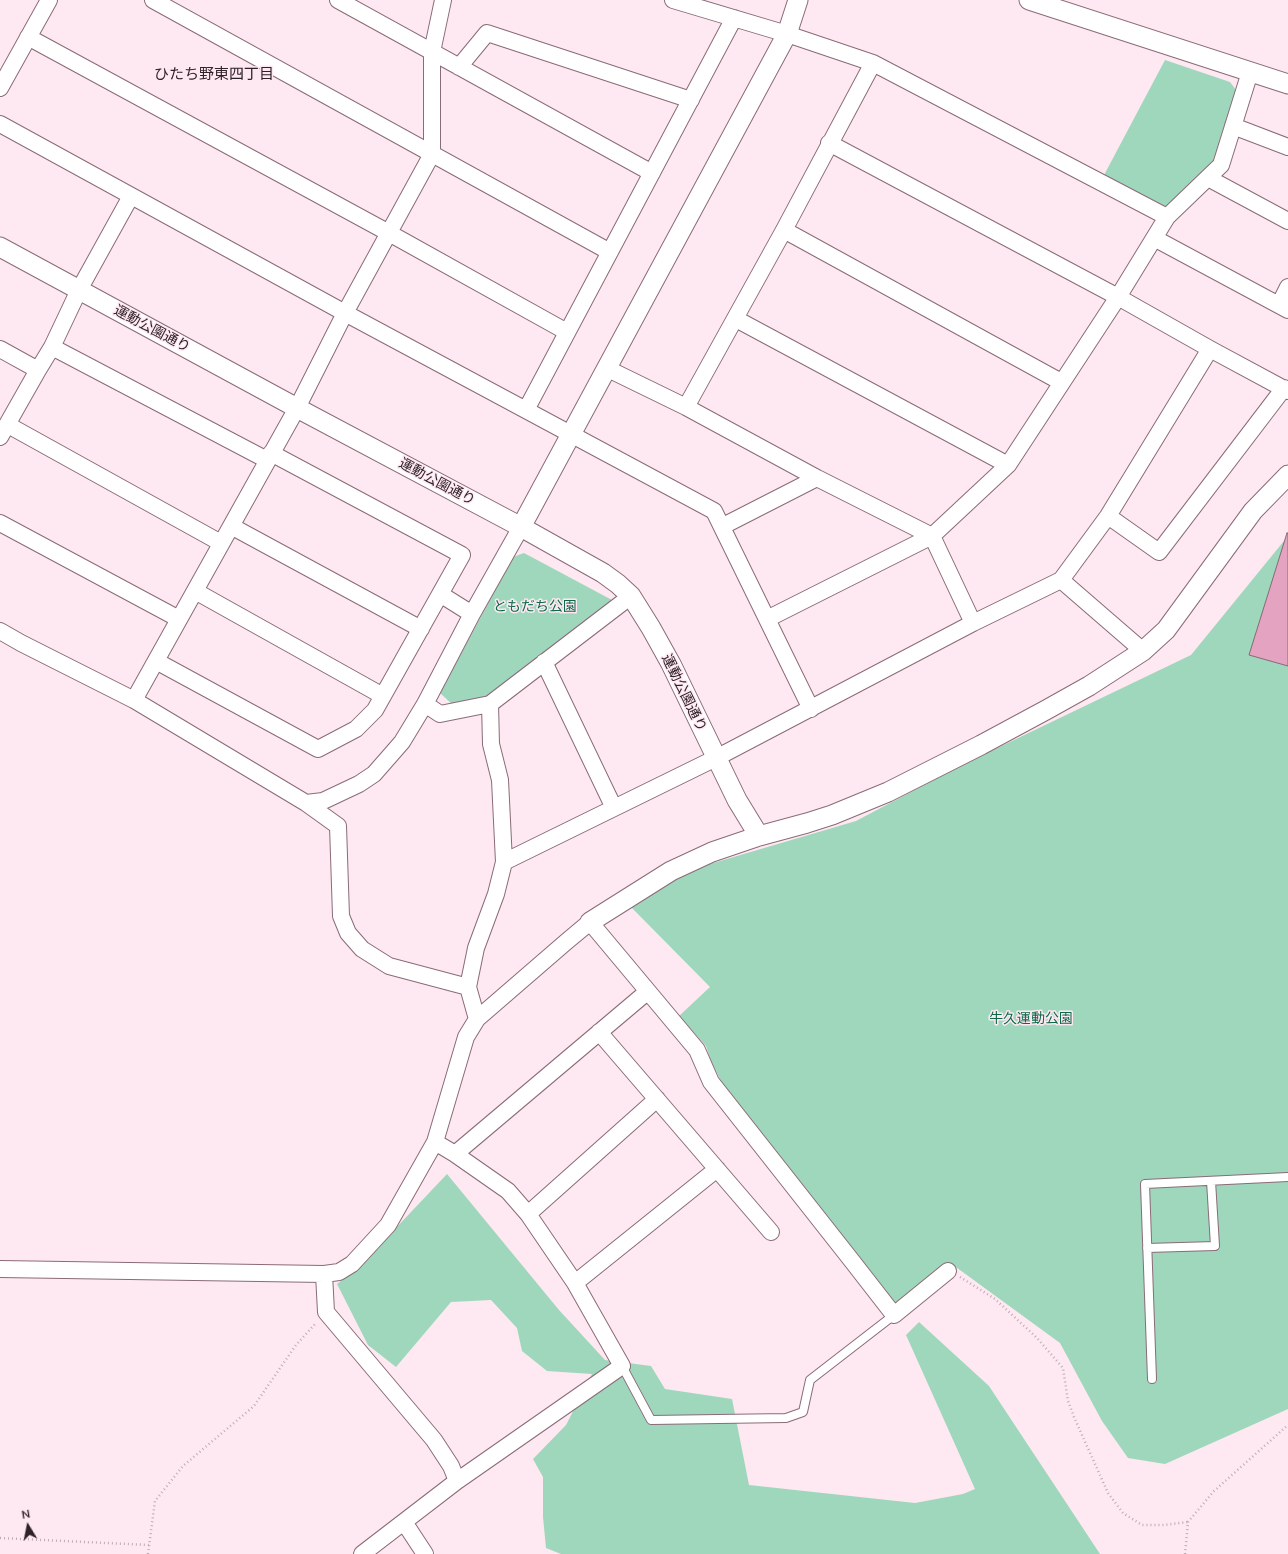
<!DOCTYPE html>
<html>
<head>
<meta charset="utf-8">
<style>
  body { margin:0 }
  #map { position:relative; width:1288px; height:1554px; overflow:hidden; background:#fee8f1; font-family:Mulish,sans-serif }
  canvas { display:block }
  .north { position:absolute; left:8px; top:1506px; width:40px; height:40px; -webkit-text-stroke:3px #fee8f1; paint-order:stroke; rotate:350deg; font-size:11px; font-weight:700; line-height:16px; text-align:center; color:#2e2127 }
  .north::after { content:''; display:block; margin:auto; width:14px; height:18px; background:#2e2127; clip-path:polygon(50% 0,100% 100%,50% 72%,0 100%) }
</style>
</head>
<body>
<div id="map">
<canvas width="1288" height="1554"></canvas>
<div class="north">N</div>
</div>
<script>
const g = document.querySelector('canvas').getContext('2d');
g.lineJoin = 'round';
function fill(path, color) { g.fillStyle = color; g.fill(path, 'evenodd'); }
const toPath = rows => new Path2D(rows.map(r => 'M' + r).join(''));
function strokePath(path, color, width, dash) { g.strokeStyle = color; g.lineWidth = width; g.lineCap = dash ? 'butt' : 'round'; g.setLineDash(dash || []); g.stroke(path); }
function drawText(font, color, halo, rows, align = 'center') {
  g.font = font + ' Mulish,"Noto Sans JP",sans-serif'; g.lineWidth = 3; g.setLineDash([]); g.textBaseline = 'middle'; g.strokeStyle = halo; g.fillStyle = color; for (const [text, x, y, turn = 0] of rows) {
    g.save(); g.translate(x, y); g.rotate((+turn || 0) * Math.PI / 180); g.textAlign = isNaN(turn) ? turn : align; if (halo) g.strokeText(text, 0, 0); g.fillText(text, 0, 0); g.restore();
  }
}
fill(toPath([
  [1165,60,1230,82,1236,90,1214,160,1164,211,1103,177],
  [1288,536,1288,1409,1165,1464,1128,1458,1102,1421,1060,1343,949,1262,896,1306,724,1087,711,1061,706,1046,679,1016,710,987,631,907,667,884,703,866,856,821,964,764,1191,655],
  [524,553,612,600,488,696,453,705,440,693,513,557],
  [447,1174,559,1310,605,1360,651,1366,665,1389,732,1399,749,1485,915,1503,963,1494,975,1489,906,1335,919,1322,989,1386,1100,1554,561,1554,546,1548,543,1517,543,1477,533,1459,566,1425,592,1374,547,1371,522,1351,517,1328,491,1300,451,1302,396,1367,368,1345,337,1284,358,1268]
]), '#9fd7bd');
const building = toPath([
  [1287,533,1288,533,1288,666,1249,655,1287,533]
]);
fill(building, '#e4a3c0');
strokePath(building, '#886976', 1);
const service = toPath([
  [1147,1248,1215,1246,1211,1181],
  [622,1366,651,1420,786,1418,803,1412,810,1380,894,1315],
  [1152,1379,1145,1184,1288,1177]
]);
const minor = toPath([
  [153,0,610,252],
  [338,0,652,173],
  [673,0,787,34,873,63,1167,217],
  [28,37,389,233,567,332],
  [459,67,487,33,691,100],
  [0,88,49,0],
  [0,124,345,313,714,511,811,709],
  [1233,126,1288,147],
  [829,143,1118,297,1210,349,1288,391],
  [1208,178,1288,221],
  [784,230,1061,382],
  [1154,238,1288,310],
  [1279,305,1288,287],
  [736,319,1008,465],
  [52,347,267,460],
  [0,349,38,370],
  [606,368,686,407,817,478,932,536,973,623],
  [686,407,784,230,873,63],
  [526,410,734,18],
  [8,425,221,543],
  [0,437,38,370,52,347,79,290,131,196],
  [1108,516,1159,552,1284,388],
  [0,523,179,619],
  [231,526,421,629],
  [723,526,817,478],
  [1061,580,1143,651],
  [195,591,383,696],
  [440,594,472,614],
  [767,619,932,536,1008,465,1118,297,1167,217,1221,165,1250,72],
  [0,631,21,643,134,700,306,803,338,826,341,916,348,933,362,949,389,966,468,987,477,1019],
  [156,661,318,749,356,729,375,710,462,555,271,453],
  [544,662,614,808],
  [134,700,297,408,345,313,432,154,432,52,443,0],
  [425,704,440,714,490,704,631,596],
  [306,803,323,801,359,784,374,774,402,742,425,704,472,614,521,527],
  [504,862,716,758,973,623,1061,580,1108,516,1210,349],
  [468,987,476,948,496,894,504,862,500,780,491,744,490,704],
  [599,1032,771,1232],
  [435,1142,455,1154,508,1191,528,1214,575,1283,622,1366,457,1481],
  [455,1154,647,992],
  [528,1214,657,1099],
  [0,1269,324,1274,339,1272,352,1264,388,1225,435,1142,466,1037,477,1019,566,942,590,922,697,1050,711,1082,852,1261,894,1315,948,1271],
  [324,1274,326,1312,434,1440,451,1466,457,1481,362,1554],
  [575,1283,717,1169],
  [404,1522,425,1554]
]);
const tertiary = toPath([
  [1029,0,1288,84],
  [0,247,297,408,521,527,603,573,618,584,631,596,651,628,671,664,737,800,759,836],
  [521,527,787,34,798,0],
  [590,922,671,871,712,852,759,836,807,823,832,815,888,792,981,745,1046,710,1089,686,1143,651,1166,630,1253,511,1288,475]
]);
strokePath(service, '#8a6b78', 10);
strokePath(minor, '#8a6b78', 18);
strokePath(tertiary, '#8a6b78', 21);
strokePath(toPath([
  [960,1277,995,1299,1037,1338,1063,1368,1068,1401,1074,1417,1108,1493,1123,1513,1142,1525,1164,1525,1188,1522],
  [0,1538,149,1545],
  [148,1554,155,1501,183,1466,254,1406,296,1345,316,1323],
  [1185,1554,1188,1522,1214,1491,1288,1425]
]), '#beabb3', 2.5, [1, 3]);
strokePath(service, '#fff', 8);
strokePath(minor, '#fff', 16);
strokePath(tertiary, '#fff', 19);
drawText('14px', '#2e2127', '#fee8f1', [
  ["運動公園通り",152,329,28],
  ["運動公園通り",437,482,28],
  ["運動公園通り",684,693,64]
]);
drawText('14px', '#0e6749', '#fee8f1', [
  ["ともだち公園",535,607],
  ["牛久運動公園",1031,1019]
]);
drawText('15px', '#2e2127', '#fee8f1', [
  ["ひたち野東四丁目",214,74]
]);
</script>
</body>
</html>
